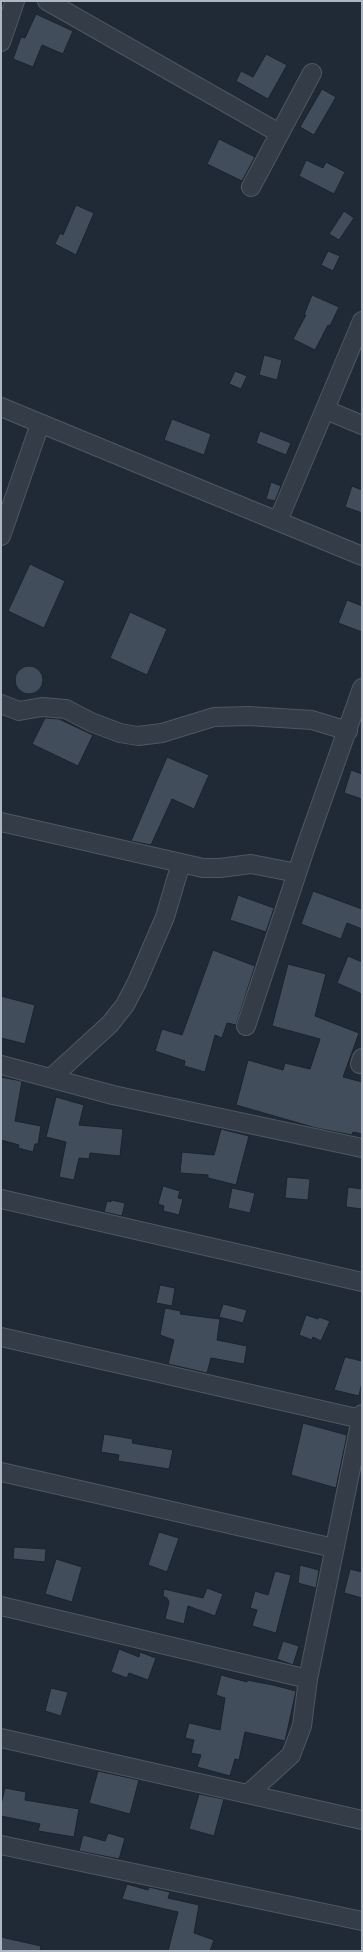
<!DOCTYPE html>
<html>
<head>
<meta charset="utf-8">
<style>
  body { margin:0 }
  #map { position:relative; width:363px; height:1952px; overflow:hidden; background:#202a36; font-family:Roboto,sans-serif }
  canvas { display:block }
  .frame { position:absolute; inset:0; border:2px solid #adb7c4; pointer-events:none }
</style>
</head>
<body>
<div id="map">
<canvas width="363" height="1952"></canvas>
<div class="frame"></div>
</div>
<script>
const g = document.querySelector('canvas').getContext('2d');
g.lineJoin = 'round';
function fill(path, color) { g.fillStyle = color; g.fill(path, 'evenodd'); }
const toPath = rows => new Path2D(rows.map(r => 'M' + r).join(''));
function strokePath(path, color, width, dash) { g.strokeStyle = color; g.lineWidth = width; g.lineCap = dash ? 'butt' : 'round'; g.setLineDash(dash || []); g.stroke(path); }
const building = toPath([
  [36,14,73,31,63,54,42,45,33,67,13,59,21,37,25,38,36,14],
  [266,54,287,65,268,99,236,81,241,71,253,77,266,54],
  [322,89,336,97,314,135,300,127,322,89],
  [219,139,255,157,242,181,207,164,219,139],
  [306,160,323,168,326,162,345,172,334,194,299,176,306,160],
  [76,205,94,213,76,255,55,244,60,233,63,235,76,205],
  [344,211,354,218,339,240,329,234,344,211],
  [328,251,340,256,333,271,321,265,328,251],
  [312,295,339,307,330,326,328,325,315,350,293,339,306,315,304,315,312,295],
  [264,355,282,360,277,380,259,375,264,355],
  [235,371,247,376,241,389,229,384,235,371],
  [172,419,211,434,204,455,164,440,172,419],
  [260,431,291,443,286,455,256,443,260,431],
  [271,482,281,486,275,501,266,499,271,482],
  [352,486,362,490,362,513,345,507,352,486],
  [30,564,65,581,44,628,8,611,30,564],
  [347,600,362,606,362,632,338,623,347,600],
  [130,612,167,629,147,675,110,658,130,612],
  '15 680a14 14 0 1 1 28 0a14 14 0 1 1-28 0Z',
  [45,718,59,719,93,735,78,766,32,744,45,718],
  [167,757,209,775,194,809,172,799,151,845,131,841,167,757],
  [351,770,362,774,362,799,344,793,351,770],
  [313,891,362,909,362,929,347,923,341,939,301,924,313,891],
  [238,895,274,908,266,932,230,920,238,895],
  [213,950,255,966,236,1025,227,1023,222,1038,215,1035,205,1072,184,1066,185,1061,155,1051,162,1029,182,1035,213,950],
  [348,956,362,962,362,994,337,983,348,956],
  [288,964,326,974,315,1016,359,1033,343,1077,362,1082,362,1134,353,1132,352,1135,316,1128,236,1105,248,1060,283,1070,285,1063,310,1069,320,1039,272,1026,288,964],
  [1,996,35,1005,25,1044,1,1038,1,996],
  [1,1077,22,1081,15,1121,41,1126,38,1144,35,1144,33,1152,18,1148,19,1145,1,1140,1,1077],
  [56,1097,84,1105,79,1125,123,1129,120,1156,90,1153,89,1159,79,1158,74,1180,59,1177,66,1142,46,1137,56,1097],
  [221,1129,249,1136,236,1185,208,1178,208,1175,180,1173,182,1152,214,1155,221,1129],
  [287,1177,310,1179,308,1200,285,1198,287,1177],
  [163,1186,180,1191,178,1198,183,1199,179,1215,163,1211,164,1206,158,1204,163,1186],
  [348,1187,362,1189,362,1209,346,1207,348,1187],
  [232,1188,255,1193,250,1213,228,1208,232,1188],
  [111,1200,125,1203,122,1216,104,1212,107,1201,111,1202,111,1200],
  [160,1285,175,1288,172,1306,156,1303,160,1285],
  [223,1304,247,1310,243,1323,219,1317,223,1304],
  [165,1308,181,1311,180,1314,220,1319,217,1340,247,1346,244,1364,211,1358,207,1373,168,1364,174,1340,160,1335,165,1308],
  [306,1315,318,1319,319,1317,330,1321,321,1341,313,1337,312,1340,299,1335,306,1315],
  [345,1357,362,1361,362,1382,359,1396,334,1390,345,1357],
  [303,1423,347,1435,336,1488,291,1475,303,1423],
  [104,1434,133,1439,132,1443,173,1450,169,1469,118,1461,119,1455,101,1452,104,1434],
  [159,1532,179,1538,167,1572,148,1565,159,1532],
  [14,1547,46,1549,45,1562,13,1559,14,1547],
  [56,1559,82,1567,72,1602,45,1594,56,1559],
  [300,1565,319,1570,316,1588,298,1583,300,1565],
  [350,1569,362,1572,362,1598,344,1593,350,1569],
  [275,1571,291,1575,276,1633,252,1626,257,1610,250,1608,255,1591,268,1595,275,1571],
  [207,1588,223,1594,215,1616,188,1606,184,1624,165,1619,169,1602,167,1598,163,1596,164,1589,203,1598,207,1588],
  [283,1641,299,1646,293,1665,277,1659,283,1641],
  [119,1649,139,1657,140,1652,156,1658,148,1680,129,1673,127,1678,111,1672,119,1649],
  [221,1675,247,1682,247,1680,273,1685,296,1691,285,1741,245,1732,239,1760,235,1759,230,1776,197,1767,201,1755,191,1753,194,1740,185,1738,189,1723,220,1730,225,1698,216,1695,221,1675],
  [51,1688,68,1692,61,1716,45,1711,51,1688],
  [98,1771,139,1780,130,1814,89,1803,98,1771],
  [5,1788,26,1792,25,1800,79,1809,74,1837,38,1831,40,1824,1,1816,1,1804,5,1788],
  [199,1794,224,1799,214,1836,189,1829,199,1794],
  [108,1833,125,1838,119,1859,79,1851,83,1835,105,1841,108,1833],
  [127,1884,148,1890,149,1887,170,1892,168,1898,199,1905,194,1933,214,1940,210,1951,168,1951,178,1912,122,1899,127,1884],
  [1,1937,41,1946,40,1951,1,1951,1,1937]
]);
fill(building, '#414d5b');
strokePath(building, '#1b232d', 1);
const minor = toPath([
  [47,1,279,133],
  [1,42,15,1],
  [251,187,312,73],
  [1,407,362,556],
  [326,410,362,425],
  [278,521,362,321],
  [1,536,40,424],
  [1,704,19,711,42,707,66,709,91,722,120,733,138,736,162,733,214,717,248,716,312,720,348,731],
  [1,822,203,868,220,868,251,864,297,873],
  [246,1026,306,846,362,688],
  [360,1064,362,1058],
  [1,1065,113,1095,362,1148],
  [51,1078,110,1024,125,1005,137,982,165,917,181,863],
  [1,1199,362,1282],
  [1,1337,361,1419],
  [1,1472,334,1548],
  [1,1606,308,1679],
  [1,1738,362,1820],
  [248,1794,291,1755,302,1726,308,1679,362,1414],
  [1,1845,362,1921]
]);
strokePath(minor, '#4e5762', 20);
strokePath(minor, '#333c47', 18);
</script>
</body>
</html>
